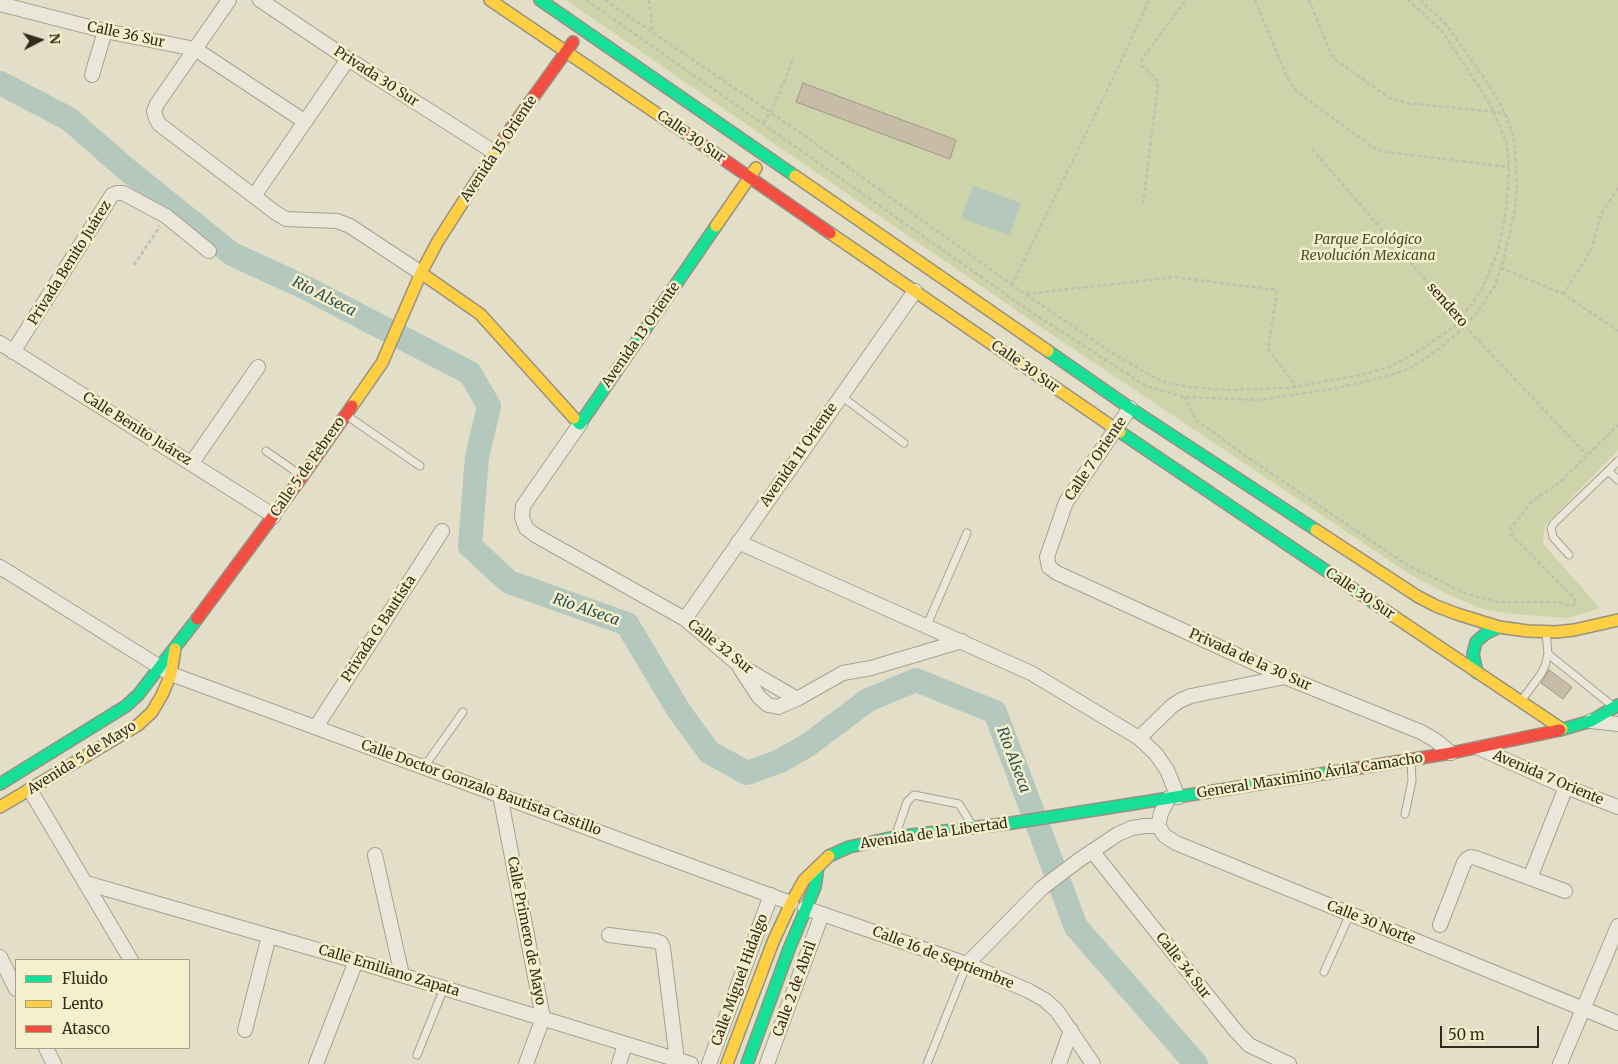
<!DOCTYPE html>
<html>
<head>
<meta charset="utf-8">
<style>
  body { margin:0 }
  #map { position:relative; width:1618px; height:1064px; overflow:hidden; background:#e3dec7; font-family:Merriweather,serif }
  canvas { display:block }
  .legend { position:absolute; left:15px; top:959px; width:175px; height:90px; box-sizing:border-box; background:#f6efcc; border:1px solid #a8a185; margin:0; padding:6px 9px; list-style:none; font-size:15px; color:#342b1b }
  .legend li { display:flex; align-items:center; gap:10px; height:25px }
  .legend b { width:25px; border:1px solid #a8a185 }
  .north { position:absolute; left:15px; top:15px; width:50px; height:50px; -webkit-text-stroke:4px #f6efcc; paint-order:stroke; rotate:85deg; font-size:14px; font-weight:700; line-height:20px; text-align:center; color:#342b1b }
  .north::after { content:''; display:block; margin:auto; width:18px; height:22px; background:#342b1b; clip-path:polygon(50% 0,100% 100%,50% 72%,0 100%) }
  .scale { position:absolute; left:1440px; top:1026px; width:99px; height:22px; box-sizing:border-box; border:2px solid #342b1b; border-top:0; padding-left:6px; font-size:15px; line-height:18px; white-space:nowrap; color:#342b1b; -webkit-text-stroke:4px #f6efcc; paint-order:stroke }
</style>
</head>
<body>
<div id="map">
<canvas width="1618" height="1064"></canvas>
<ul class="legend">
<li><b style="height:6px;background:#16e098"></b>Fluido</li>
<li><b style="height:6px;background:#ffcf43"></b>Lento</li>
<li><b style="height:6px;background:#f24e42"></b>Atasco</li>
</ul>
<div class="north">N</div>
<div class="scale">50 m</div>
</div>
<script>
const g = document.querySelector('canvas').getContext('2d');
g.lineJoin = 'round';
function fill(path, color) { g.fillStyle = color; g.fill(path, 'evenodd'); }
const toPath = rows => new Path2D(rows.map(r => 'M' + r).join(''));
function strokePath(path, color, width, dash) { g.strokeStyle = color; g.lineWidth = width; g.lineCap = dash ? 'butt' : 'round'; g.setLineDash(dash || []); g.stroke(path); }
function drawText(font, color, halo, rows, align = 'center') {
  g.font = font + ' Merriweather,serif'; g.lineWidth = 5; g.setLineDash([]); g.textBaseline = 'middle'; g.strokeStyle = halo; g.fillStyle = color; for (const [text, x, y, turn = 0] of rows) {
    g.save(); g.translate(x, y); g.rotate((+turn || 0) * Math.PI / 180); g.textAlign = isNaN(turn) ? turn : align; if (halo) g.strokeText(text, 0, 0); g.fillText(text, 0, 0); g.restore();
  }
}
fill(toPath([
  [566,0,1618,0,1618,450,1545,525,1543,544,1600,608,1567,618,1514,614,1483,609,1449,595,1408,573,1026,317]
]), '#ced4a9');
fill(toPath([
  [973,186,1021,203,1010,235,961,218]
]), '#b4c8be');
strokePath(toPath([
  [0,83,69,119,125,168,232,254,308,289,470,373,489,406,477,457,470,546,509,582,627,624,679,711,709,752,747,773,780,761,808,745,868,700,916,680,995,712,1076,927,1196,1064]
]), '#b4c8be', 24);
const building = toPath([
  [803,83,956,140,950,159,796,102,803,83],
  [1549,670,1572,687,1563,699,1541,683,1549,670]
]);
fill(building, '#c6bca8');
strokePath(building, '#a29987', 1);
const lane = toPath([
  [841,396,904,443],
  [346,415,420,466],
  [266,451,302,476],
  [1618,461,1608,471,1618,480],
  [1569,555,1553,537,1551,528,1554,523,1608,471],
  [927,625,967,533],
  [1548,654,1614,707],
  [1521,701,1541,674,1545,666,1548,654,1546,632],
  [424,767,463,712],
  [1405,814,1412,781,1411,760],
  [896,834,907,802,914,795,959,804,972,825],
  [1324,972,1350,914],
  [417,1055,444,988],
  [927,1064,967,964]
]);
const street = toPath([
  [229,0,157,104,154,111,156,118,159,124,276,213,286,219,337,221,350,226,421,273],
  [260,0,348,59,494,152],
  [0,4,105,31,195,49,304,121],
  [92,75,105,31],
  [254,196,348,59],
  [0,343,274,516],
  [13,352,112,195,117,193,123,193,166,216,209,251],
  [1130,408,1066,502,1047,557,1049,567,1057,573,1285,677,1421,732,1435,740,1451,753],
  [580,424,523,506,522,517,526,528,535,535,685,619,739,665,797,699,843,673,871,668,962,641],
  [191,464,258,367],
  [738,542,1031,673,1139,738,1156,754,1167,770,1178,797],
  [0,567,171,674,791,903],
  [685,619,915,291],
  [740,668,759,697,768,705,778,707,797,699],
  [1591,721,1618,724],
  [316,727,442,531],
  [1139,738,1172,706,1181,700,1191,696,1285,677],
  [1479,748,1566,787,1618,807],
  [30,790,131,960],
  [500,795,543,1018,526,1064],
  [1169,798,1161,813,1158,826,1165,836,1176,843,1618,1023],
  [1092,851,1235,1030,1249,1045,1289,1064],
  [375,855,402,975],
  [1530,878,1566,787],
  [86,883,356,961,691,1064],
  [805,908,967,964,1029,991,1045,1000,1057,1011,1093,1064],
  [1440,925,1464,863,1467,859,1471,857,1476,858,1565,891],
  [609,935,656,941,661,943,663,948,677,1060],
  [0,957,16,989],
  [967,964,1042,888,1079,860,1118,834,1132,828,1144,826,1158,826],
  [245,1030,269,936],
  [46,1048,54,1064],
  [316,1064,356,961],
  [619,1064,625,1044],
  [709,1064,771,895],
  [767,1064,822,914],
  [1059,1064,1071,1030],
  [1560,1064,1618,926]
]);
const fast = toPath([
  [540,0,795,176],
  [1048,351,1130,408,1316,530],
  [574,418,580,424,716,226],
  [1120,432,1377,605],
  [1477,673,1473,654,1476,642,1485,634,1499,627],
  [1560,730,1591,721,1618,705],
  [0,784,126,706,138,695,197,619],
  [829,856,849,847,895,837,1012,823,1334,772],
  [747,1064,789,949,815,887,818,867]
]);
const slow = toPath([
  [490,0,684,132],
  [795,176,1048,351],
  [716,226,756,168],
  [830,233,1120,432],
  [421,273,480,314,574,418],
  [352,406,382,363,421,273,438,241,504,138],
  [1316,530,1417,596,1436,606,1457,614,1499,627,1527,631,1556,632,1574,630,1618,620],
  [1377,605,1562,729],
  [0,807,138,725,152,712,162,695,171,674,175,649],
  [727,1064,773,942,791,903,804,880,829,856]
]);
const jam = toPath([
  [684,132,830,233],
  [504,138,573,42],
  [197,619,302,477,352,406],
  [1334,772,1451,753,1560,730]
]);
strokePath(lane, '#a7a291', 9);
strokePath(street, '#a7a291', 16);
strokePath(fast, '#979181', 14);
strokePath(slow, '#979181', 14);
strokePath(jam, '#979181', 14);
strokePath(toPath([
  [586,0,1034,314,1146,386,1184,397,1258,400,1338,388,1387,376,1409,369,1432,354,1456,335,1477,313,1494,287,1503,262,1515,210,1517,185,1515,148,1512,131,1505,113,1487,82,1445,23,1420,0],
  [605,0,795,129,1025,294,1111,352,1153,377,1168,383,1191,387,1226,390,1288,388,1361,375,1389,367,1414,354,1454,327,1481,291,1489,273,1498,251,1506,211,1509,167,1507,144,1494,112,1483,93,1442,31,1408,0],
  [649,0,653,33],
  [1255,0,1288,79,1295,89,1304,97,1374,148,1385,152,1509,167],
  [1309,0,1331,54,1337,61,1391,99,1406,103,1505,113],
  [763,123,771,112,794,58],
  [1312,149,1475,337,1587,455],
  [1618,188,1601,214,1592,248,1564,294,1618,331],
  [1143,204,1158,83,1155,77,1144,68,1141,65,1142,59,1186,0],
  [134,265,160,226],
  [1501,268,1564,294],
  [1012,285,1113,78,1149,0],
  [1026,294,1175,277,1277,290,1268,349,1296,386],
  [1184,397,1196,420,1247,457,1407,565,1467,594,1498,602,1559,602,1571,606,1576,604,1574,598,1512,535,1511,528,1533,500,1558,484,1618,425]
]), '#c2bfb1', 2.5, [4, 2.5]);
strokePath(lane, '#eae7da', 7);
strokePath(street, '#eae7da', 14);
strokePath(fast, '#16e098', 11);
strokePath(slow, '#ffcf43', 11);
strokePath(jam, '#f24e42', 11);
drawText('14px', '#342b1b', '#f6efcc', [
  ["Calle 36 Sur",126,35,12],
  ["Privada 30 Sur",376,77,33],
  ["Calle 30 Sur",691,137,35],
  ["Avenida 15 Oriente",499,149,-56],
  ["Privada Benito Juárez",70,263,-58],
  ["sendero",1447,305,49],
  ["Avenida 13 Oriente",641,335,-55],
  ["Calle 30 Sur",1025,367,35],
  ["Calle Benito Juárez",137,429,32],
  ["Avenida 11 Oriente",799,455,-55],
  ["Calle 7 Oriente",1096,459,-56],
  ["Calle 5 de Febrero",308,467,-55],
  ["Calle 30 Sur",1360,594,34],
  ["Privada G Bautista",379,629,-57],
  ["Calle 32 Sur",720,647,38],
  ["Privada de la 30 Sur",1250,660,24],
  ["Avenida 5 de Mayo",82,758,-32],
  ["General Maximino Ávila Camacho",1310,776,-9],
  ["Avenida 7 Oriente",1548,778,23],
  ["Calle Doctor Gonzalo Bautista Castillo",481,788,20],
  ["Avenida de la Libertad",934,834,-8],
  ["Calle 30 Norte",1371,923,22],
  ["Calle Primero de Mayo",526,931,79],
  ["Calle 16 de Septiembre",943,958,21],
  ["Calle 34 Sur",1183,966,52],
  ["Calle Emiliano Zapata",389,971,17],
  ["Calle Miguel Hidalgo",740,980,-70],
  ["Calle 2 de Abril",795,989,-70]
]);
drawText('italic 14px', '#3e5121', '#f6efcc', [
  ["Parque Ecológico",1368,240],
  ["Revolución Mexicana",1368,256]
]);
drawText('italic 15px', '#295155', '#f6efcc', [
  ["Rio Alseca",324,297,27],
  ["Rio Alseca",586,610,19],
  ["Rio Alseca",1013,760,69]
]);
</script>
</body>
</html>
